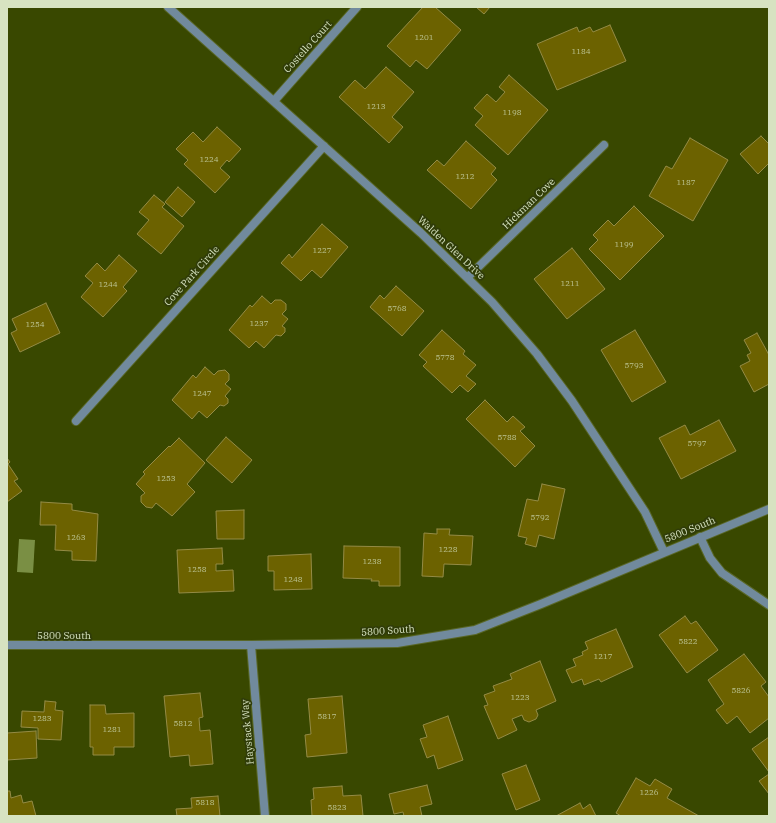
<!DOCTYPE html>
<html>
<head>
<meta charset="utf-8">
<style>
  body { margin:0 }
  #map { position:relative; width:776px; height:823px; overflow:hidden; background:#394800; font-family:"IBM Plex Serif",serif }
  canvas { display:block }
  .frame { position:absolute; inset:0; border:8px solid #d7e3c1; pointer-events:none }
</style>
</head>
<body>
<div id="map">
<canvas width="776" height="823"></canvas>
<div class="frame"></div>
</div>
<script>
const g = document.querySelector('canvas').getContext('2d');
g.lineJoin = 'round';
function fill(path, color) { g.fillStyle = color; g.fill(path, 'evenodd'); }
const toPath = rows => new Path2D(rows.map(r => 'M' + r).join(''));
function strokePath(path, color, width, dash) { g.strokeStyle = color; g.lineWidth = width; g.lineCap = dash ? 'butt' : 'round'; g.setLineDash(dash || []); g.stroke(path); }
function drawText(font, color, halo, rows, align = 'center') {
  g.font = font + ' "IBM Plex Serif",serif'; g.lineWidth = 3.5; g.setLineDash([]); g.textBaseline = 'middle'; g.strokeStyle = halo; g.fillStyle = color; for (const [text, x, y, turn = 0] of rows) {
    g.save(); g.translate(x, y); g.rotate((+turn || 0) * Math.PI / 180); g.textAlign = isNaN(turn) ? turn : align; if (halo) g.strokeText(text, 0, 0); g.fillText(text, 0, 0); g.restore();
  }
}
fill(toPath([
  [19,539,35,540,33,573,17,572]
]), '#7a8f44');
const building = toPath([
  [423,7,435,7,461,30,427,69,416,60,410,67,387,46,423,7],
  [476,7,490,7,484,14,476,7],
  [610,25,626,61,557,90,537,44,577,27,579,32,590,27,593,32,610,25],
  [386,67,414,92,392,117,403,127,389,143,339,97,355,80,365,89,386,67],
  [509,75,548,110,508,155,475,125,483,116,474,108,487,94,496,102,505,92,499,87,509,75],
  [217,127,241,149,229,162,227,160,220,168,230,177,215,193,184,164,188,160,176,149,193,132,203,142,217,127],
  [761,136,769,144,769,163,758,174,740,154,761,136],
  [690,138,728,160,693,221,649,196,666,166,672,169,690,138],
  [466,141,496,168,491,174,497,180,471,209,427,170,437,160,444,166,466,141],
  [178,187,195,202,182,217,165,202,178,187],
  [154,195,165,204,162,207,184,226,161,254,137,234,149,220,139,212,154,195],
  [634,206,664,236,620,280,589,249,598,240,593,235,608,220,614,226,634,206],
  [322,224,348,247,321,278,312,270,301,281,281,263,289,254,292,258,322,224],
  [572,248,605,289,567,319,534,279,572,248],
  [119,255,137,271,123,287,127,291,103,317,81,297,93,283,85,276,97,263,105,271,119,255],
  [396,286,424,311,402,336,370,307,380,295,384,299,396,286],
  [262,296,271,304,275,300,281,300,286,304,286,310,282,314,288,319,282,326,285,328,285,332,281,336,276,335,264,348,256,341,249,348,229,330,250,305,252,307,262,296],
  [46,303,60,333,20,352,11,333,17,330,12,319,46,303],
  [442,330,465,351,463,354,476,365,466,376,476,384,468,392,460,385,452,393,423,366,427,362,419,355,442,330],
  [635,330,666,382,632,402,601,350,635,330],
  [757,333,769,355,769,384,754,392,740,366,750,361,747,355,751,353,744,340,757,333],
  [205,367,214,375,218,371,225,370,229,374,229,380,225,384,231,389,225,396,228,399,228,403,224,406,220,405,207,418,199,411,192,419,172,400,193,375,196,378,205,367],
  [485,400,507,422,513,416,525,427,520,431,535,446,515,467,466,419,485,400],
  [719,420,736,451,681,479,659,438,685,425,690,435,719,420],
  [226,437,252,460,232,483,206,460,226,437],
  [179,438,205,463,187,484,195,492,172,516,156,503,152,508,146,507,141,502,141,496,145,493,136,484,145,474,143,472,169,446,170,447,179,438],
  [7,458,10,462,8,464,18,479,14,481,22,491,7,502,7,458],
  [542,484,565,489,554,539,539,535,536,547,525,544,527,538,518,536,527,499,538,501,542,484],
  [41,502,72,504,72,510,98,514,96,561,72,560,72,551,55,550,56,525,40,525,41,502],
  [244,510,244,539,217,539,216,511,244,510],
  [437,529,450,529,449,535,473,536,471,565,444,564,443,577,422,576,424,533,437,534,437,529],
  [344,546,400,547,400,586,379,586,379,581,371,581,372,579,343,578,344,546],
  [222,548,223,564,216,564,216,571,233,570,234,591,179,593,177,550,222,548],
  [311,554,312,589,274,590,274,571,268,571,268,556,311,554],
  [685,616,691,624,696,621,718,650,687,673,659,635,685,616],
  [616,629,633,667,601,682,599,679,584,685,582,679,572,683,566,670,576,666,573,659,583,655,582,652,588,649,585,642,616,629],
  [744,654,766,682,761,686,769,697,769,718,750,733,737,716,727,724,716,710,724,704,708,680,744,654],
  [540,661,556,701,536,710,538,715,536,719,529,722,524,720,522,715,512,719,517,730,498,739,484,706,488,705,484,695,495,691,493,686,512,679,510,674,540,661],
  [200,693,203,717,199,718,200,731,210,730,213,764,190,766,189,755,170,757,164,696,200,693],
  [342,696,347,753,307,757,305,735,311,734,308,699,342,696],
  [45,701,56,702,55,710,63,711,61,740,38,739,38,728,21,727,22,711,44,712,45,701],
  [90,705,105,705,106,714,134,713,134,747,114,747,114,755,93,755,93,747,90,747,90,705],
  [448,716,463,760,438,769,434,755,427,758,420,739,427,737,423,725,448,716],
  [36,731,37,758,7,760,7,733,36,731],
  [769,737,769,772,752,749,769,737],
  [526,765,540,800,516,810,502,774,526,765],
  [769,774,769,794,759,781,769,774],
  [636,778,650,786,655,779,672,789,667,798,699,816,621,816,616,813,636,778],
  [427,785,432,804,420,807,422,816,404,816,403,812,394,814,389,794,427,785],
  [342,786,343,796,361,795,363,816,312,816,311,800,314,799,313,788,342,786],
  [7,791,10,791,11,798,21,795,23,803,32,801,36,816,7,816,7,791],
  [218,796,220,816,177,816,176,809,192,808,191,798,218,796],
  [580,803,583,809,590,804,596,816,556,816,580,803]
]);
fill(building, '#6c6200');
strokePath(building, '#948b45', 1);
const minor = toPath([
  [168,7,421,233,492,302,537,354,572,401,645,512,664,552],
  [274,101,357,7],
  [468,277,604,145],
  [76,421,324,146],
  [700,537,710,558,722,573,769,605],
  [251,645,265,816]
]);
const tertiary = toPath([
  [7,645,251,645,397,643,475,630,541,604,769,509]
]);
strokePath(minor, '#596727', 10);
strokePath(tertiary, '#596727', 10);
strokePath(minor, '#718a9d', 8);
strokePath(tertiary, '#718a9d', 8);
drawText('8px', '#bcc391', null, [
  ["1201",424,38],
  ["1184",581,52],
  ["1213",376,107],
  ["1198",512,113],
  ["1224",209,160],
  ["1212",465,177],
  ["1187",686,183],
  ["1199",624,245],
  ["1227",322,251],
  ["1211",570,284],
  ["1244",108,285],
  ["5768",397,309],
  ["1237",259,324],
  ["1254",35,325],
  ["5778",445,358],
  ["5793",634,366],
  ["1247",202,394],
  ["5788",507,438],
  ["5797",697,444],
  ["1253",166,479],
  ["5792",540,518],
  ["1263",76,538],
  ["1228",448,550],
  ["1238",372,562],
  ["1258",197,570],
  ["1248",293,580],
  ["5822",688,642],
  ["1217",603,657],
  ["5826",741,691],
  ["1223",520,698],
  ["5817",327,717],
  ["1283",42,719],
  ["5812",183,724],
  ["1281",112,730],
  ["1226",649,793],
  ["5818",205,803],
  ["5823",337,808]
]);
drawText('10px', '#d7e3c1', '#303c09', [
  ["Costello Court",308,47,-48],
  ["Hickman Cove",529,204,-44],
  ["Walden Glen Drive",451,248,43],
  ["Cove Park Circle",192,276,-48],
  ["5800 South",690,530,-22],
  ["5800 South",388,631,-4],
  ["5800 South",64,636],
  ["Haystack Way",248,732,-95]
]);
</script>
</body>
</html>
